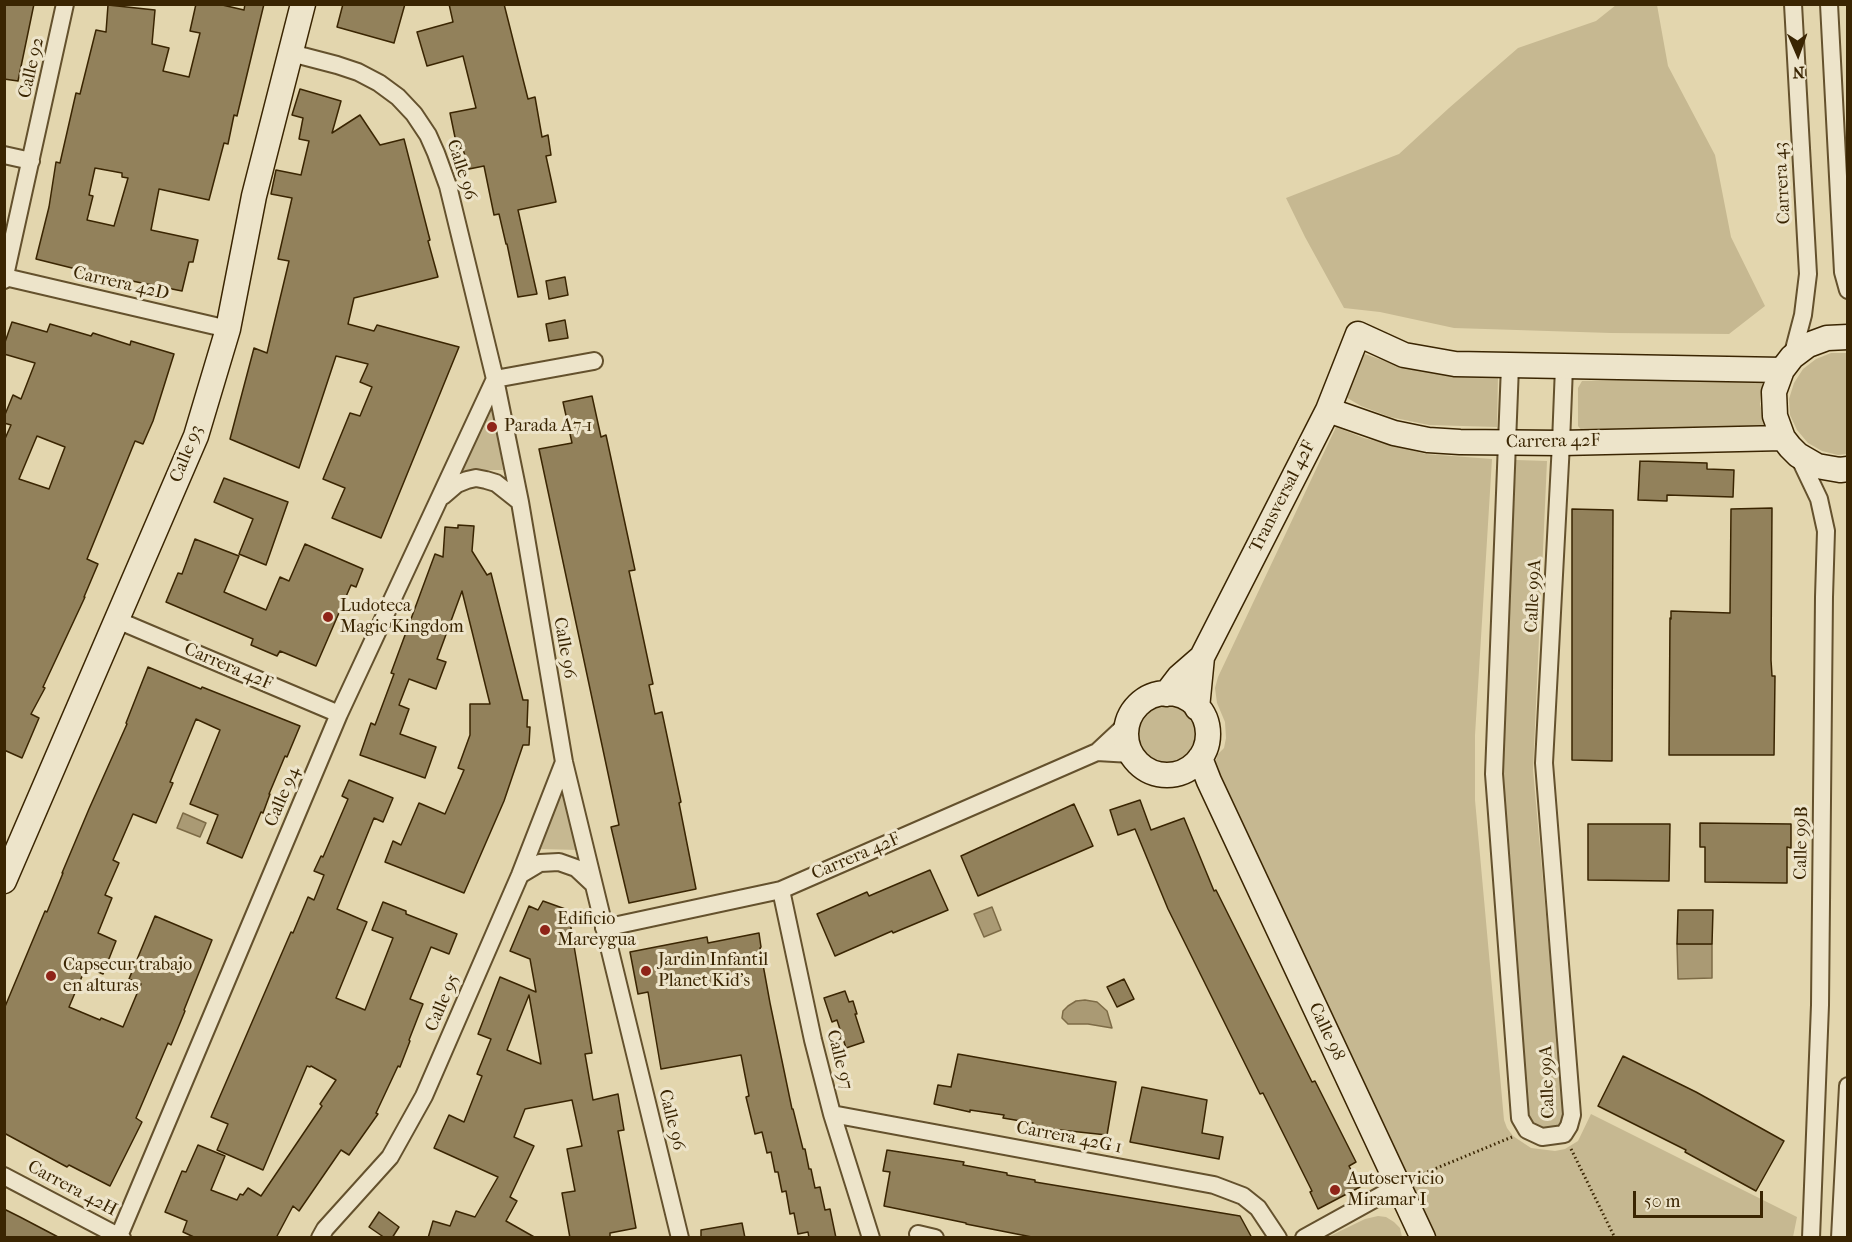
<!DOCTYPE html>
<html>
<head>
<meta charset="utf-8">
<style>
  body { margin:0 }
  #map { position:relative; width:1852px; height:1242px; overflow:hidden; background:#e3d6ae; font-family:"IM FELL French Canon",serif }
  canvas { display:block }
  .frame { position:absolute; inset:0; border:6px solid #3a2502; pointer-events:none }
  .north { position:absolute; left:1768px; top:24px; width:60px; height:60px; -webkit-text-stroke:4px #ede4ca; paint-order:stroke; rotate:178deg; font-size:16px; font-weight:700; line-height:24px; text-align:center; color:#3a2502 }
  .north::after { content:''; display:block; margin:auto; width:21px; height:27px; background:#3a2502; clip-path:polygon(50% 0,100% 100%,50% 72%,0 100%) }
  .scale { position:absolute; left:1633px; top:1191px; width:130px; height:27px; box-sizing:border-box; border:3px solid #3a2502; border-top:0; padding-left:8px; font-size:18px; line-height:21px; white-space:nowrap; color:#3a2502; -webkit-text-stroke:4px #ede4ca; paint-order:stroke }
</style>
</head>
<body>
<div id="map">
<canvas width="1852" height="1242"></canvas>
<div class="frame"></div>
<div class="north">N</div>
<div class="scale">50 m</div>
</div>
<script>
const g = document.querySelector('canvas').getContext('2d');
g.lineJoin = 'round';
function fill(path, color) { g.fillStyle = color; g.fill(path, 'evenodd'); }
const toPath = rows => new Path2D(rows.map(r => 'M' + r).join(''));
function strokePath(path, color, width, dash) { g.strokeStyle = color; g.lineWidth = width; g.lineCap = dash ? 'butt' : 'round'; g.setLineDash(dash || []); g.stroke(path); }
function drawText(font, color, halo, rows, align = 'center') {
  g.font = font + ' "IM FELL French Canon",serif'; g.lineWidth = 6; g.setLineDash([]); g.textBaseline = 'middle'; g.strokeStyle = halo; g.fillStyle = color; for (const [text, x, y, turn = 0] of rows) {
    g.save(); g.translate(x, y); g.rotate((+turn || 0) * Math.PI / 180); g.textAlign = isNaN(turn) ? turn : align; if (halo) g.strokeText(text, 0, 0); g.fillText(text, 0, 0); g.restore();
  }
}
fill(toPath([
  [1616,5,1657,5,1668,66,1715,155,1731,237,1765,306,1729,334,1611,333,1454,328,1380,312,1344,308,1305,237,1286,198,1399,154,1449,108,1518,48,1596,21],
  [1831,353,1847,353,1847,454,1838,455,1822,451,1808,443,1797,430,1790,415,1789,399,1794,383,1803,369,1816,359],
  [1365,354,1396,365,1444,375,1498,377,1497,427,1429,425,1390,417,1361,406,1344,396,1359,361],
  [1763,378,1760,404,1765,426,1589,432,1582,431,1578,426,1578,388,1582,381],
  [492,404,503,470,463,470],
  [1336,427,1364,438,1426,454,1492,459,1475,735,1475,800,1504,1120,1507,1128,1513,1136,1531,1148,1555,1151,1565,1149,1578,1141,1591,1114,1797,1217,1793,1237,1435,1237,1410,1180,1214,785,1215,763,1218,754,1224,748,1226,738,1225,722,1217,703,1215,688,1218,677],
  [1516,460,1547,461,1533,770,1564,1116,1558,1127,1551,1130,1535,1127,1528,1115,1502,772],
  '1130 734a36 36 0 1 1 72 0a36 36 0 1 1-72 0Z',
  [561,786,579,850,541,849],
  [1378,1216,1386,1217,1394,1222,1400,1228,1402,1237,1328,1237,1365,1219]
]), '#c6b891');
const water = toPath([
  [183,813,206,823,200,837,177,828,183,813],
  [992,907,1001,930,984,937,974,914,992,907],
  [1677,944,1712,944,1712,978,1678,979,1677,944],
  [1085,1000,1097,1002,1107,1011,1112,1028,1088,1024,1068,1024,1062,1018,1063,1011,1068,1006,1076,1001,1085,1000]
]);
fill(water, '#aa9a74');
strokePath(water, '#7d6b46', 1.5);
const building = toPath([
  [4,4,34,4,18,81,4,79,4,4],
  [196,4,218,4,244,10,245,4,264,4,237,116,234,115,228,144,224,143,209,200,159,189,151,230,198,240,193,262,189,262,182,291,92,273,36,259,49,207,56,162,60,163,76,93,80,94,96,30,106,32,108,5,155,10,152,44,169,48,163,71,189,77,200,33,190,31,196,4],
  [95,168,122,173,122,177,128,178,114,226,87,220,93,196,89,195,95,168],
  [343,4,405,4,394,43,337,27,343,4],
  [449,4,504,4,528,99,535,97,542,137,548,135,551,155,546,156,556,202,518,210,537,294,518,297,507,244,506,244,499,214,494,215,484,166,469,169,462,146,457,147,450,113,476,108,463,56,427,66,417,32,453,22,449,4],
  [300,89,341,101,332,133,360,115,380,145,404,139,430,240,428,241,438,277,354,298,348,324,374,331,377,325,459,347,381,538,332,518,345,488,323,479,350,413,360,416,372,387,360,382,368,364,336,356,299,468,230,439,254,348,267,353,289,261,278,259,292,198,271,194,276,170,301,175,309,141,299,139,303,118,292,115,300,89],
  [565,277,568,295,549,299,546,281,565,277],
  [565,320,568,338,549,341,546,324,565,320],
  [12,322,47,332,50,324,91,336,93,333,130,345,131,341,174,354,153,421,143,444,135,441,87,559,98,564,84,597,85,597,43,687,45,688,31,714,39,718,22,758,4,750,4,441,11,425,4,423,4,417,13,395,21,399,35,363,4,354,4,345,12,322],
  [37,436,65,447,49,489,19,479,37,436],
  [592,396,601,437,606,435,635,570,629,571,653,684,649,685,655,714,662,712,681,802,679,803,696,889,629,903,611,827,619,825,539,449,572,443,563,402,592,396],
  [1640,461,1707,463,1707,469,1734,470,1733,497,1667,495,1667,501,1638,500,1640,461],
  [224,478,288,502,266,565,239,554,253,519,214,502,224,478],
  [1772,508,1771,660,1772,676,1775,676,1774,755,1669,755,1670,618,1671,619,1671,611,1730,613,1731,509,1772,508],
  [1572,509,1613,510,1612,761,1572,760,1572,509],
  [458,525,474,526,472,551,487,575,491,573,523,700,528,700,527,727,530,727,529,745,523,745,504,801,464,893,385,862,393,841,401,845,419,803,445,814,464,770,458,768,470,735,470,704,490,704,462,591,437,659,446,662,436,689,409,679,399,705,409,709,400,734,436,747,425,778,360,755,371,723,375,725,394,674,391,673,435,554,443,557,445,527,458,528,458,525],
  [195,539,239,556,224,592,266,610,280,577,289,581,305,544,363,569,356,587,351,585,316,666,280,651,277,656,251,645,253,639,166,602,178,573,182,574,195,539],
  [148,667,201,689,202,687,300,726,287,757,285,756,269,794,270,794,263,813,261,812,242,858,207,843,218,815,190,804,220,730,196,719,170,782,173,783,156,823,133,814,113,860,119,863,105,895,112,898,98,933,116,941,103,974,86,967,69,1007,100,1020,101,1018,123,1027,141,984,129,979,155,916,212,940,184,1010,185,1011,171,1045,168,1043,136,1118,142,1122,110,1186,69,1165,67,1167,4,1133,4,1009,45,911,47,912,63,873,62,873,89,809,127,724,126,723,148,667],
  [349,780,393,798,383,822,374,818,337,909,367,922,336,998,365,1010,393,938,372,930,383,902,406,911,406,914,457,934,449,954,431,947,410,999,423,1004,409,1040,410,1041,400,1067,398,1066,376,1113,378,1114,349,1155,341,1150,299,1211,293,1206,276,1238,196,1238,183,1232,187,1221,165,1212,182,1171,186,1172,198,1145,225,1156,211,1190,237,1200,240,1194,243,1195,248,1188,261,1196,322,1106,320,1104,336,1080,311,1066,310,1067,307,1066,263,1170,217,1150,228,1124,211,1117,291,932,293,933,308,897,314,900,324,875,314,871,321,856,323,857,348,799,342,796,349,780],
  [1140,800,1151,830,1184,818,1214,891,1216,890,1312,1082,1315,1081,1356,1162,1349,1166,1360,1187,1318,1209,1310,1192,1312,1191,1263,1093,1260,1094,1168,909,1135,829,1118,835,1110,810,1140,800],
  [1074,804,1093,846,978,896,961,856,1074,804],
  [1700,823,1791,824,1791,848,1787,847,1787,883,1705,882,1705,847,1700,847,1700,823],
  [1588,824,1670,824,1669,881,1588,880,1588,824],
  [930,870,948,910,893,933,892,931,835,956,817,914,867,892,869,896,930,870],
  [543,901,568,910,592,1053,585,1054,593,1100,618,1094,624,1130,618,1131,636,1228,610,1233,610,1238,570,1238,562,1193,575,1191,567,1149,582,1146,572,1100,525,1109,514,1137,534,1146,510,1197,517,1201,506,1221,536,1238,428,1238,433,1221,450,1226,456,1211,475,1217,498,1177,434,1148,449,1115,464,1122,482,1076,477,1074,491,1039,478,1034,500,977,536,992,530,959,510,951,529,906,538,910,543,901],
  [529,995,541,1064,507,1050,529,995],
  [1678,910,1713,910,1712,944,1677,944,1678,910],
  [759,933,761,947,760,948,770,1003,792,1109,793,1109,803,1149,805,1149,809,1169,811,1169,815,1188,820,1187,825,1210,830,1209,836,1238,809,1238,808,1232,798,1234,794,1213,790,1214,786,1191,782,1192,778,1172,775,1172,771,1152,767,1153,762,1132,755,1134,746,1097,749,1096,741,1055,661,1069,648,992,638,994,630,952,707,937,708,943,759,933],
  [1124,979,1134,999,1117,1007,1107,987,1124,979],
  [845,991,849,1002,853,1001,857,1014,855,1014,864,1042,846,1048,837,1020,832,1022,824,998,845,991],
  [958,1054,1116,1082,1107,1135,1032,1127,1033,1123,1003,1118,1004,1115,970,1110,970,1112,934,1104,938,1085,951,1087,958,1054],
  [1623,1056,1696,1092,1784,1141,1756,1191,1685,1152,1686,1150,1598,1106,1623,1056],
  [1142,1087,1207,1100,1202,1133,1223,1137,1219,1159,1130,1142,1142,1087],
  [887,1150,964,1162,963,1165,1007,1173,1007,1175,1035,1180,1035,1182,1240,1216,1252,1238,1037,1238,966,1224,966,1223,884,1206,890,1172,883,1171,887,1150],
  [4,1209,20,1217,60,1238,4,1238,4,1209],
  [379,1212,399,1227,392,1238,385,1238,369,1227,379,1212],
  [742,1223,745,1238,701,1238,701,1230,742,1223]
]);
fill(building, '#92815b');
strokePath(building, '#3a2502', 1.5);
const street = toPath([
  [1829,4,1843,272,1848,290],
  [291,53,337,65,358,72,379,83,398,97,414,114,428,135,436,153,448,186,495,379,520,502,564,762,680,1238],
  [4,155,31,161],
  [5,277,228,329],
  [4,280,65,4],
  [1792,357,1803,315,1808,274,1793,4],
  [1510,366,1494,774,1520,1118,1527,1130,1542,1137,1564,1134,1569,1126,1572,1115,1544,763,1561,443,1564,367],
  [495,379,594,361],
  [1798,455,1819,499,1826,531,1824,597,1820,1005,1811,1238],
  [443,496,457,484,467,480,476,478,486,480,496,483,520,502],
  [117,620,339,714],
  [1097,752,1131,754],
  [520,875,540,863,559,862,576,868,592,883],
  [781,890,813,1040,832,1114,871,1238],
  [604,928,781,890,1097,752,1127,724],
  [832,1114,1214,1185,1243,1196,1258,1208,1278,1238],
  [4,1176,122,1238],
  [918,1234,935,1238],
  [119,1236,339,714,495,379],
  [320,1238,325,1229,390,1157,424,1096,520,875,564,762],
  [1304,1238,1398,1186],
  [1840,1238,1848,1086]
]);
const secondary = toPath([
  [1848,337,1827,338,1808,345,1792,357,1782,370,1774,392,1775,416,1783,438,1790,447,1798,455,1817,466,1840,470,1848,469],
  [1328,410,1394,433,1428,440,1460,442,1561,443,1783,438],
  '1126 734a41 41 0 1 1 82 0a41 41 0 1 1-82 0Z',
  [1166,694,1179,677,1202,657,1328,410,1358,334,1404,355,1455,364,1782,370],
  [1197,708,1202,657],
  [1200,758,1209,781,1423,1238],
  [4,881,196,436,228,329,254,196,303,4]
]);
strokePath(street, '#64512d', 20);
strokePath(secondary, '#3a2502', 27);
strokePath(toPath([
  [1571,1149,1615,1238],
  [1415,1177,1512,1137]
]), '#3a2502', 3, [1.5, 3]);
strokePath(street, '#ede4ca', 16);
strokePath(secondary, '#ede4ca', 24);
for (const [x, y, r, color] of [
  [492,427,6,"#8f2418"],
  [328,617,6,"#8f2418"],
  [545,930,6,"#8f2418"],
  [646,971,6,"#8f2418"],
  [51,976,6,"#8f2418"],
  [1335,1190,6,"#8f2418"]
]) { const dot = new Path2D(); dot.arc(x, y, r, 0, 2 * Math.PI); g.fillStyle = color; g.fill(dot); strokePath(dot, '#ede4ca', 2); }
drawText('18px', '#3a2502', '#ede4ca', [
  ["Calle 92",32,68,-77],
  ["Calle 96",461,170,72],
  ["Carrera 43",1783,183,-93],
  ["Carrera 42D",121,284,13],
  ["Carrera 42F",1553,442,-1],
  ["Calle 93",187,454,-68],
  ["Transversal 42F",1283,497,-63],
  ["Calle 99A",1534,596,-87],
  ["Calle 96",564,648,80],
  ["Carrera 42F",228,667,23],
  ["Calle 94",283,797,-67],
  ["Calle 99B",1802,843,-89],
  ["Carrera 42F",856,857,-23],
  ["Calle 95",443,1003,-67],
  ["Calle 98",1326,1032,65],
  ["Calle 97",839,1060,76],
  ["Calle 99A",1548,1082,-92],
  ["Calle 96",671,1120,76],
  ["Carrera 42G 1",1069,1138,11],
  ["Carrera 42H",72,1189,28]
]);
drawText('18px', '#3a2502', '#ede4ca', [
  ["Parada A7-1",504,427],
  ["Ludoteca",340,607],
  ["Magic Kingdom",340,628],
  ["Edificio",557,920],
  ["Mareygua",557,941],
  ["Jardin Infantil",658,961],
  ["Planet Kid's",658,982],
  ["Capsecur trabajo",63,966],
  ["en alturas",63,987],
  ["Autoservicio",1347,1180],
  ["Miramar I",1347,1201]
], 'left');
</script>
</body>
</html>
